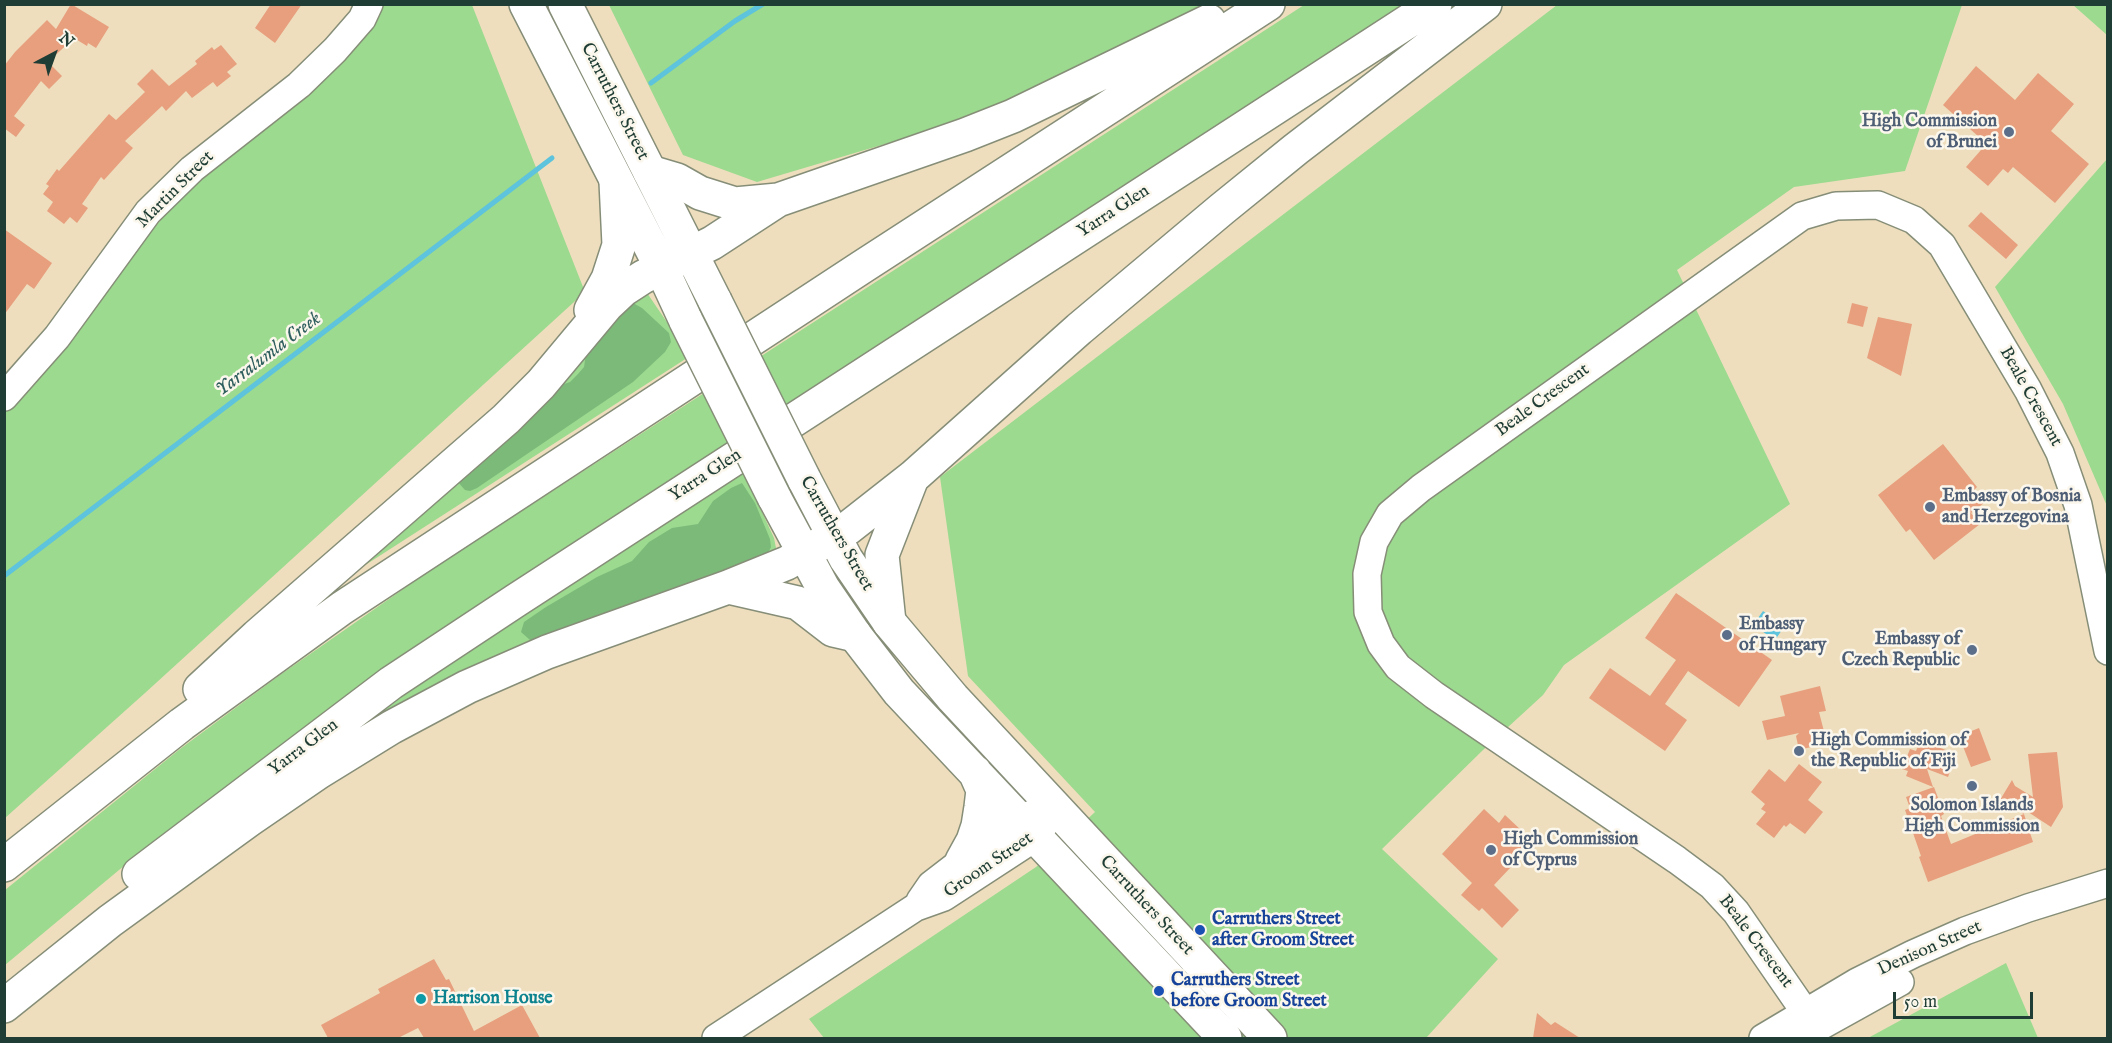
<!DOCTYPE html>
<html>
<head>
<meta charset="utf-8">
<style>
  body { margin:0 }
  #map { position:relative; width:2112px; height:1043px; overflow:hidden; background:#eedebd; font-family:"IM FELL English",serif }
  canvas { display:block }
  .frame { position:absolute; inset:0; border:6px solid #1f3d34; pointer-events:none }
  .north { position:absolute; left:24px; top:24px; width:60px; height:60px; -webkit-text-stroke:4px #fbf7ec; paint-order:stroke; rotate:41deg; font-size:16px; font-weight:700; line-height:24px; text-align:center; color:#1f3d34 }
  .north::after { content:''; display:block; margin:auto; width:21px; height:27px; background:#1f3d34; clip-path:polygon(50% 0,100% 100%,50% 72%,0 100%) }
  .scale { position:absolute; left:1893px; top:992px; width:140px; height:27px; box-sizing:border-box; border:3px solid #1f3d34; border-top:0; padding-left:8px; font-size:18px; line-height:21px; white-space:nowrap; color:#1f3d34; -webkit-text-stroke:4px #fbf7ec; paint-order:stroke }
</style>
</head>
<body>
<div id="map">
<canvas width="2112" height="1043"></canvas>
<div class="frame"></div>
<div class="north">N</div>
<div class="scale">50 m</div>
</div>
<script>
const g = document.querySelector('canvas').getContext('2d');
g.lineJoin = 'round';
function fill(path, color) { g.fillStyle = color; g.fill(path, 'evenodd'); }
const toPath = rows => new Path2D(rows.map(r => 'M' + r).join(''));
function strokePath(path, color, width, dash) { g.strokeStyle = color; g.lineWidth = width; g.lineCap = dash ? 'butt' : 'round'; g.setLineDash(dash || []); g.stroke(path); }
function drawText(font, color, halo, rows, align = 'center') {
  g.font = font + ' "IM FELL English",serif'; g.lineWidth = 5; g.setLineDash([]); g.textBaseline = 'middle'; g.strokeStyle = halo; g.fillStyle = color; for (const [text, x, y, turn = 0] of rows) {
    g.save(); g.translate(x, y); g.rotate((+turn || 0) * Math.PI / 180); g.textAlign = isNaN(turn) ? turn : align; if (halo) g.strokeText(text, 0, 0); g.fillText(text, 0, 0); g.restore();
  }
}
fill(toPath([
  [376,5,472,5,585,292,145,693,5,818,5,406,20,393,198,174],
  [609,5,1208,5,1013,106,757,182,683,155],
  [1304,5,1411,5,181,822,125,865,5,965,5,890,180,749,280,675,432,569],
  [1557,5,1962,5,1905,171,1794,187,1677,270,1790,504,1564,665,1543,695,1483,750,1382,849,1498,959,1426,1038,824,1038,809,1019,1036,867,1095,812,968,676,940,477],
  [2073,5,2107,5,2107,35],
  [2107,159,2107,506,2063,404,1995,287],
  [645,290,673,331,687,358,342,580],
  [744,473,774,538,777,553,331,746,478,644],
  [2006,963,2038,1038,1868,1038]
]), '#9bda8f');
fill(toPath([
  [633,303,642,308,669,333,671,342,665,352,633,382,477,488,470,491,465,490,457,481,553,388,570,382,578,374,584,367,587,348,591,342],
  [742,483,755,503,770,539,771,547,767,555,666,594,587,619,545,638,534,641,530,640,521,632,524,622,546,607,597,577,632,561,649,542,672,528,698,524,713,501,731,488]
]), '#7cba7a');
fill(toPath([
  [1763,611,1767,614,1764,618,1782,630,1775,640,1753,625]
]), '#5ec3dc');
strokePath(toPath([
  [651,83,735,21,763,4],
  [4,576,552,158]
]), '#5ec3dc', 5);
fill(toPath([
  [71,4,109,27,96,48,88,43,87,46,74,38,48,62,62,76,49,89,41,81,14,116,25,125,16,137,4,128,4,66,15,52,47,20,56,29],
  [271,4,302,4,275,43,255,28],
  [221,45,237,64,227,72,231,76,217,87,213,82,192,98,186,91,166,111,162,106,125,141,133,148,104,180,101,177,82,204,88,208,77,223,70,217,64,224,47,211,53,202,43,194,49,186,46,184,57,169,59,171,109,114,116,120,145,92,137,84,152,69,169,86,197,64,195,61,212,47,214,50],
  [1976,66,2015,100,2038,73,2074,104,2051,131,2089,164,2055,203,2013,167,2008,173,2003,169,1988,186,1966,167,1981,150,1974,143,1979,137,1943,105],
  [1981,212,2018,245,2006,259,1968,226],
  [4,229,52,263,34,289,27,284,4,315],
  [1852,303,1868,307,1863,327,1847,323],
  [1878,317,1912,324,1901,376,1867,358],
  [1943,444,1977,487,1974,490,1984,503,1971,513,1980,524,1934,560,1910,529,1906,532,1878,495],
  [1676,593,1772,660,1739,707,1688,671,1665,704,1687,720,1665,751,1589,698,1610,668,1650,696,1676,660,1645,638],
  [1820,686,1826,711,1819,712,1827,743,1799,750,1796,736,1799,733,1767,740,1762,721,1785,716,1780,696],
  [1979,728,1991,760,1971,767,1959,736],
  [1920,740,1956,754,1948,777,1927,769,1933,787,1906,776,1908,771,1902,769,1910,749,1916,751],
  [2057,752,2063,807,2051,827,2022,808,2033,842,1928,882,1919,857,1921,856,1905,810,1910,808,1906,797,1934,787,1944,814,1941,816,1951,844,2024,814,2000,800,2012,780,2015,786,2033,797,2028,754],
  [1799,764,1822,782,1808,800,1823,812,1805,834,1790,823,1786,827,1784,825,1774,838,1756,824,1766,812,1761,809,1765,804,1751,792,1769,769,1785,782],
  [1484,809,1499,823,1505,815,1521,830,1514,837,1527,850,1494,885,1519,910,1502,928,1482,908,1479,911,1461,895,1472,883,1442,854],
  [434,959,446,980,449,979,474,1031,522,1005,540,1038,424,1038,418,1028,398,1038,328,1038,321,1025,380,993,378,989],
  [1537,1013,1551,1025,1555,1022,1580,1038,1533,1038]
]), '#e79f7e');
const minor = toPath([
  [4,397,57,337,148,212,192,169,299,85,335,50,362,19,369,4],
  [920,901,931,885,1018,818,1036,813],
  [1816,1028,1736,912,1712,886,1677,860,1434,695,1398,667,1381,644,1368,612,1367,574,1374,542,1390,514,1421,488,1802,216,1836,206,1878,205,1914,220,1942,245,2028,390,2060,453,2078,505,2108,651],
  [716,1038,916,907,944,897,1036,837,1046,822],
  [1763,1038,1857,982,1913,954,1965,931,2028,908,2108,883],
  [1799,1038,1900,982]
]);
const major = toPath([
  [526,4,661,267,686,321],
  [565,4,715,301],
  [804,479,846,559,889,622,953,698,1270,1038],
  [774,497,823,588,855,635,899,692,1225,1038],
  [962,861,973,841,978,826,981,807,983,790,975,772]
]);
const highway = toPath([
  [650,172,677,180,700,193,735,204,778,200,965,135,1013,116,1209,21],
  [591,310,608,279,619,245,616,182],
  [728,587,798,603,833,630,855,635],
  [889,622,882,555,912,478],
  [200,689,257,636,506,419,541,384,607,305,623,290,643,277,712,243,778,200],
  [4,865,182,724,342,608,862,267,1268,4],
  [139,874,391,683,515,601,1435,4],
  [4,1006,110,921,249,820,319,772,392,727,467,687,547,652,728,587,787,563,848,528,913,477,1079,329,1222,209,1296,149,1485,4]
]);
strokePath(minor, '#868e78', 30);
strokePath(major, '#868e78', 36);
strokePath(highway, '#868e78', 36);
strokePath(minor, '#fff', 27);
strokePath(major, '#fff', 33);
strokePath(highway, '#fff', 33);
const majorBridge = toPath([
  [715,301,804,479],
  [686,321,774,497]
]);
strokePath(majorBridge, '#868e78', 36, []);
strokePath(majorBridge, '#fff', 33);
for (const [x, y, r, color] of [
  [2009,132,6,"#5c6f8a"],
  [1930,507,6,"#5c6f8a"],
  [1727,635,6,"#5c6f8a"],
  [1972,650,6,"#5c6f8a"],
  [1799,751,6,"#5c6f8a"],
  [1972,786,6,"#5c6f8a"],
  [1491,850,6,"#5c6f8a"],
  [1200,930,6,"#1a4fb4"],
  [1159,991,6,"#1a4fb4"],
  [421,999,6,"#0f9aa8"]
]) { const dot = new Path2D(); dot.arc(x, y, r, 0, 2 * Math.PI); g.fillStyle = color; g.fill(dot); strokePath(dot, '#fbf7ec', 2); }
drawText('18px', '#1f3d34', '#fbf7ec', [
  ["Carruthers Street",614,102,63],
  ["Martin Street",176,190,-45],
  ["Yarra Glen",1114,212,-33],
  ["Beale Crescent",2030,397,61],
  ["Beale Crescent",1543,401,-36],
  ["Yarra Glen",706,476,-33],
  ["Carruthers Street",836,534,60],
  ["Yarra Glen",304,748,-37],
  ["Groom Street",989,866,-34],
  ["Carruthers Street",1146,906,47],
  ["Beale Crescent",1755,942,53],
  ["Denison Street",1930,949,-24]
]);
drawText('bold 18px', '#4e5e75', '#fbf7ec', [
  ["High Commission",1997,122,"right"],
  ["of Brunei",1997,143,"right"],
  ["Embassy of Bosnia",1942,497],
  ["and Herzegovina",1942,518],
  ["Embassy",1739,625],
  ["of Hungary",1739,646],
  ["Embassy of",1960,640,"right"],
  ["Czech Republic",1960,661,"right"],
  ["High Commission of",1811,741],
  ["the Republic of Fiji",1811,762],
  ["Solomon Islands",1972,806,"center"],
  ["High Commission",1972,827,"center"],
  ["High Commission",1503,840],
  ["of Cyprus",1503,861]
], 'left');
drawText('bold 18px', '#164399', '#fbf7ec', [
  ["Carruthers Street",1212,920],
  ["after Groom Street",1212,941],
  ["Carruthers Street",1171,981],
  ["before Groom Street",1171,1002]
], 'left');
drawText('bold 18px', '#0d838f', '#fbf7ec', [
  ["Harrison House",433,999]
], 'left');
drawText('italic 20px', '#2f5e5e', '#fbf7ec', [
  ["Yarralumla Creek",269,355,-37]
]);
</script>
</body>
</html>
